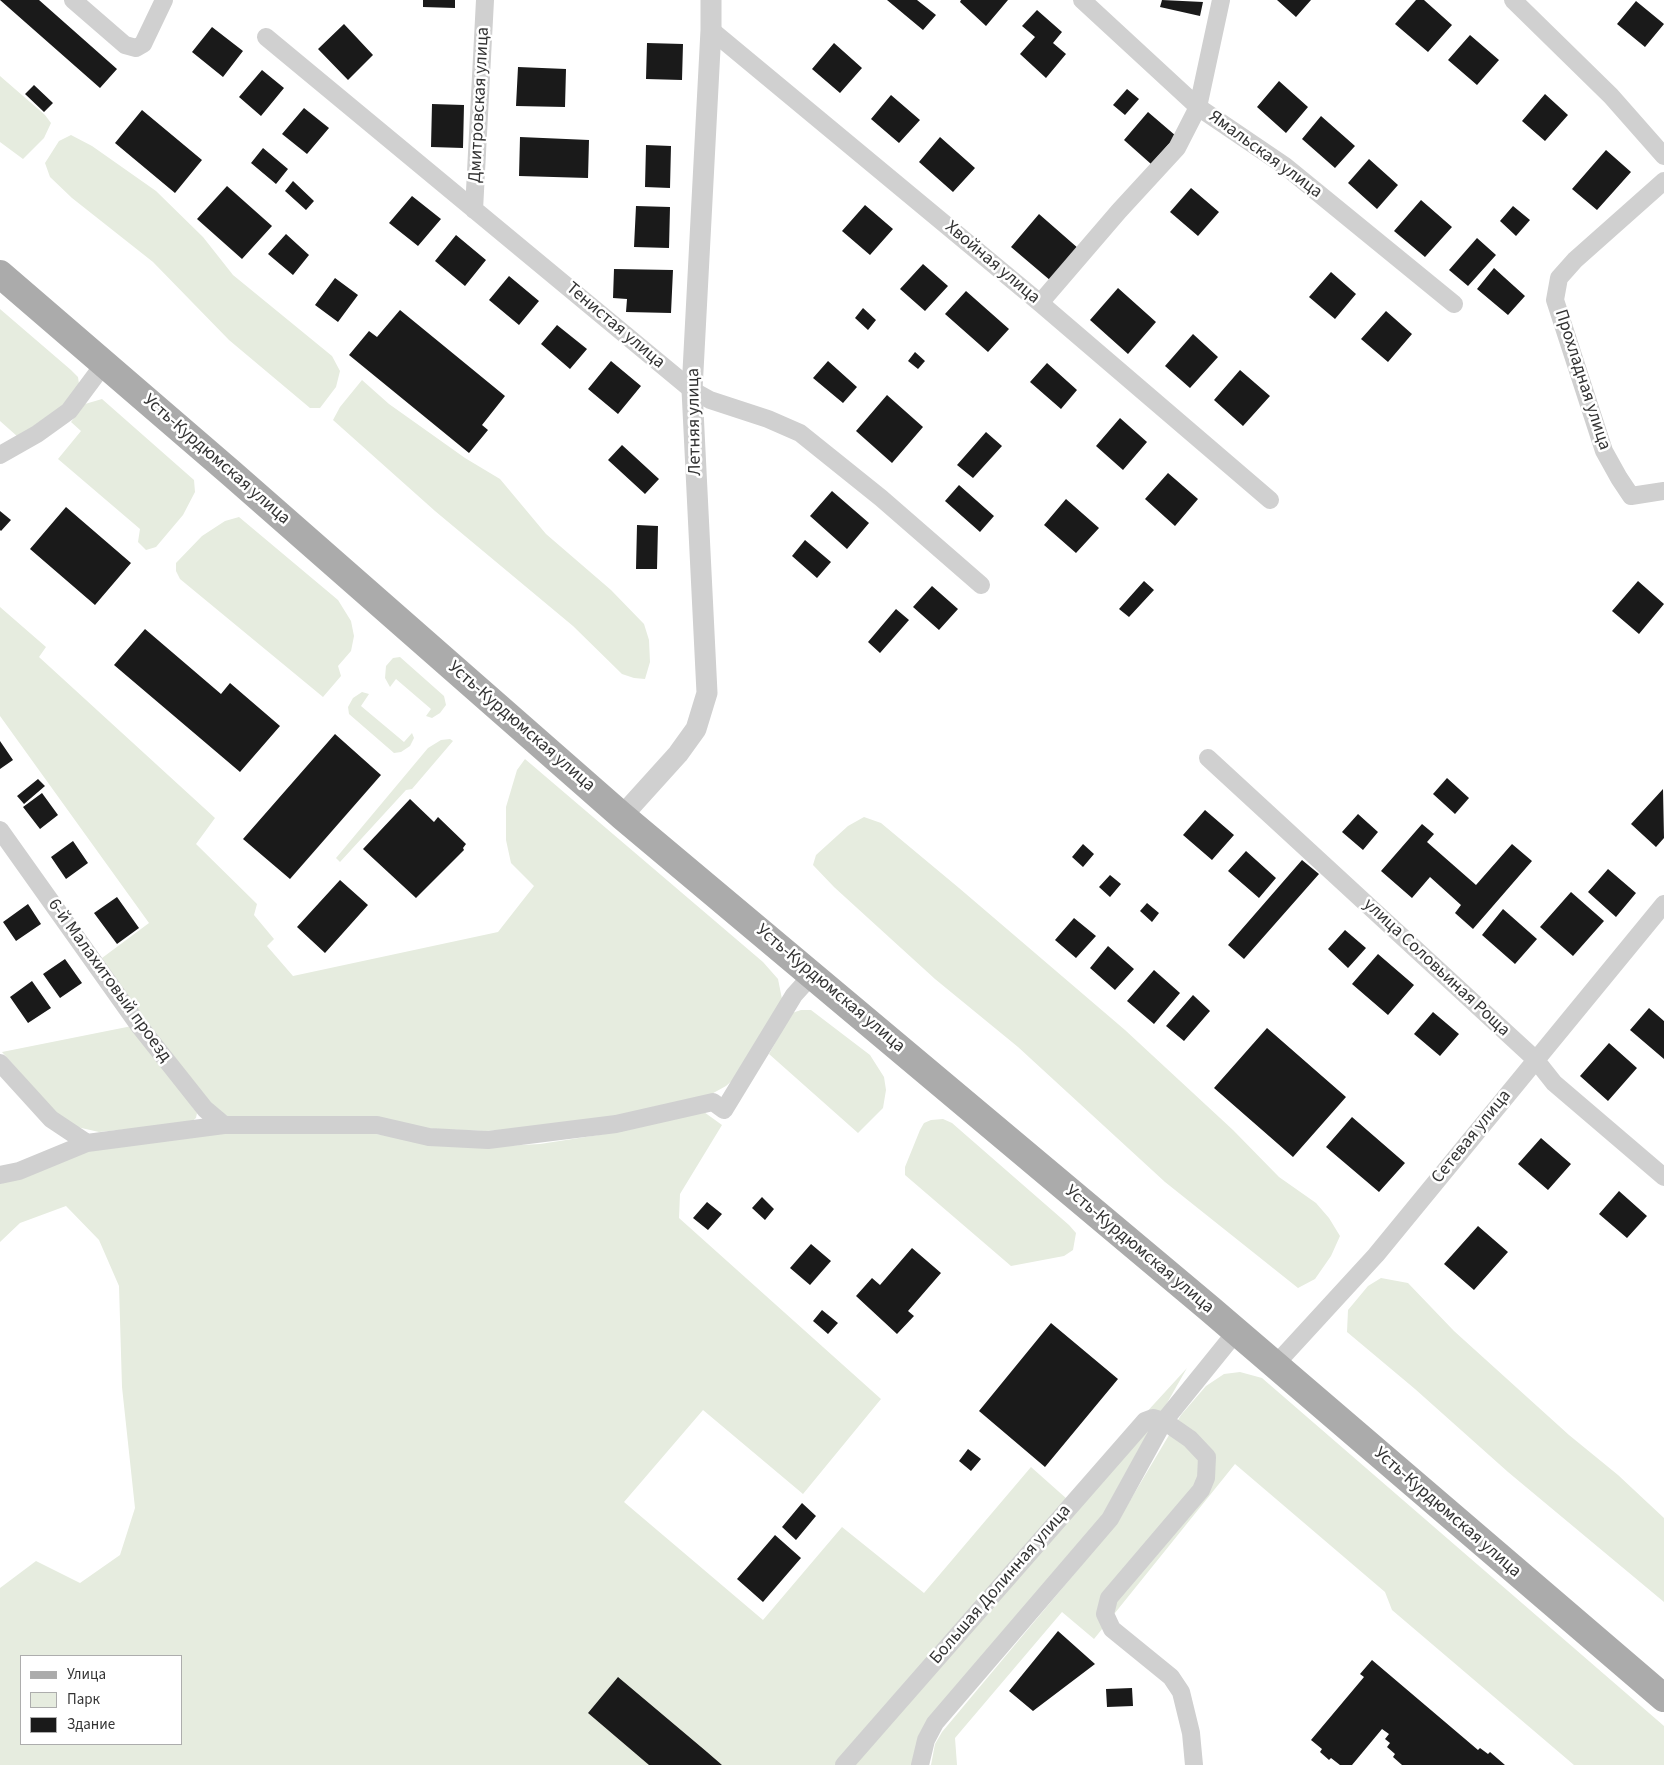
<!DOCTYPE html>
<html>
<head>
<meta charset="utf-8">
<style>
  body { margin:0 }
  #map { position:relative; width:1664px; height:1765px; overflow:hidden; background:#fff; font-family:"Source Sans 3",sans-serif }
  canvas { display:block }
  .legend { position:absolute; left:20px; top:1655px; width:162px; height:90px; box-sizing:border-box; background:#fff; border:1px solid #adadad; margin:0; padding:6px 9px; list-style:none; font-size:15px; color:#333 }
  .legend li { display:flex; align-items:center; gap:10px; height:25px }
  .legend b { width:25px; border:1px solid #adadad }
</style>
</head>
<body>
<div id="map">
<canvas width="1664" height="1765"></canvas>
<ul class="legend">
<li><b style="height:6px;background:#ababab"></b>Улица</li>
<li><b style="height:14px;background:#e6ecdf"></b>Парк</li>
<li><b style="height:14px;background:#1a1a1a"></b>Здание</li>
</ul>
</div>
<script>
const g = document.querySelector('canvas').getContext('2d');
g.lineJoin = 'round';
function fill(path, color) { g.fillStyle = color; g.fill(path, 'evenodd'); }
const toPath = rows => new Path2D(rows.map(r => 'M' + r).join(''));
function strokePath(path, color, width, dash) { g.strokeStyle = color; g.lineWidth = width; g.lineCap = dash ? 'butt' : 'round'; g.setLineDash(dash || []); g.stroke(path); }
function drawText(font, color, halo, rows, align = 'center') {
  g.font = font + ' "Source Sans 3",sans-serif'; g.lineWidth = 5; g.setLineDash([]); g.textBaseline = 'middle'; g.strokeStyle = halo; g.fillStyle = color; for (const [text, x, y, turn = 0] of rows) {
    g.save(); g.translate(x, y); g.rotate((+turn || 0) * Math.PI / 180); g.textAlign = isNaN(turn) ? turn : align; if (halo) g.strokeText(text, 0, 0); g.fillText(text, 0, 0); g.restore();
  }
}
fill(toPath([
  [0,76,45,115,51,123,44,138,23,159,0,142],
  [71,135,92,146,156,191,203,237,233,275,332,356,340,371,336,387,320,408,310,408,229,340,153,262,72,198,50,177,45,163,59,141],
  [0,309,71,370,78,377,79,384,62,406,18,437,0,421],
  [362,380,389,404,465,458,500,479,546,534,611,590,644,624,649,640,650,662,645,679,634,678,622,674,573,626,435,511,333,420,340,407],
  [102,399,194,480,195,492,183,515,156,547,146,550,138,542,140,529,58,459,81,431,71,422,85,404],
  [239,517,338,600,351,621,354,636,351,651,338,666,341,676,323,697,180,579,176,571,176,563,202,536,225,521],
  [0,607,46,647,39,657,215,818,196,844,257,904,254,915,274,939,267,946,293,976,498,932,534,886,511,863,506,840,506,807,517,770,525,759,763,962,778,979,782,999,735,1078,726,1086,706,1097,616,1116,550,1126,486,1131,250,1121,227,1116,209,1104,148,1026,102,958,149,923,0,716],
  [400,657,444,696,446,705,440,713,432,718,426,716,431,709,396,679,390,687,385,678,386,666,393,658],
  [362,692,369,694,361,706,404,742,412,733,414,738,410,746,401,752,394,753,349,714,348,707,353,698],
  [450,739,453,741,412,789,406,790,340,862,336,858,428,748,441,740],
  [864,817,881,823,959,888,1125,1030,1233,1130,1279,1177,1316,1203,1329,1218,1340,1236,1331,1256,1315,1279,1298,1288,1165,1182,1018,1047,935,979,834,887,813,865,816,855,848,826],
  [801,1010,811,1010,870,1055,884,1077,886,1090,883,1108,858,1133,769,1054,792,1013],
  [132,1026,197,1113,196,1118,190,1123,99,1132,77,1127,57,1114,2,1052],
  [704,1112,722,1125,680,1194,679,1218,881,1399,803,1494,703,1410,624,1502,763,1620,842,1527,924,1593,1031,1467,1067,1499,1187,1368,1102,1517,929,1721,914,1765,0,1765,0,1588,36,1561,80,1583,120,1555,135,1508,122,1387,119,1286,99,1240,66,1206,20,1223,0,1242,0,1184,89,1150,224,1133,376,1134,430,1142,483,1147,540,1144,618,1132],
  [21,1656,181,1656,181,1744,21,1744],
  [943,1119,952,1123,1069,1225,1076,1233,1073,1250,1064,1256,1011,1266,905,1175,905,1167,920,1130,924,1123,931,1120],
  [1381,1278,1408,1283,1454,1331,1569,1435,1618,1475,1664,1518,1664,1602,1508,1472,1415,1389,1347,1332,1348,1310,1368,1286],
  [1240,1372,1262,1378,1664,1726,1664,1765,1574,1765,1392,1610,1385,1592,1235,1464,1094,1639,1062,1612,955,1738,957,1765,931,1765,935,1744,942,1732,1116,1524,1181,1415,1206,1386,1224,1374]
]), '#e6ecdf');
fill(toPath([
  [0,0,39,0,117,69,100,88],
  [423,0,455,0,455,8,423,7],
  [887,0,917,0,936,15,923,30],
  [961,0,1008,0,986,26,960,2],
  [1162,0,1203,2,1200,16,1160,7],
  [1277,0,1311,0,1296,17],
  [1416,0,1424,0,1452,25,1428,52,1395,24],
  [1636,1,1664,24,1645,47,1617,24],
  [1037,10,1062,32,1053,43,1066,54,1046,78,1020,54,1035,37,1022,26],
  [344,24,373,55,348,80,318,49],
  [212,27,243,51,223,77,192,52],
  [1470,35,1499,60,1477,85,1448,60],
  [647,43,683,44,682,80,646,79],
  [834,43,862,68,840,93,812,69],
  [518,67,566,69,565,107,516,106],
  [262,70,284,88,261,116,239,97],
  [1279,81,1308,107,1286,133,1257,107],
  [34,85,53,103,44,112,25,94],
  [1127,89,1139,99,1125,115,1113,105],
  [1545,94,1568,115,1545,141,1522,121],
  [891,95,920,120,899,143,871,119],
  [432,104,464,105,463,148,431,147],
  [304,108,329,128,307,154,282,134],
  [142,110,202,160,175,193,115,143],
  [1148,112,1176,136,1151,164,1124,140],
  [1321,116,1355,146,1335,168,1302,139],
  [520,137,589,140,588,178,519,176],
  [940,137,975,168,953,192,919,162],
  [646,145,671,146,670,188,645,187],
  [263,148,288,169,276,184,251,163],
  [1606,150,1631,172,1597,210,1572,189],
  [1369,159,1398,185,1377,209,1348,183],
  [293,181,314,201,306,210,285,191],
  [227,186,272,226,242,259,197,219],
  [1191,188,1219,212,1198,236,1170,212],
  [412,196,441,219,418,246,389,223],
  [1421,200,1452,227,1425,257,1394,231],
  [865,205,893,229,870,255,842,231],
  [636,206,670,207,669,248,634,247],
  [1513,206,1530,220,1516,236,1500,221],
  [1039,214,1079,249,1051,281,1011,247],
  [286,234,309,255,293,275,268,254],
  [456,235,486,260,465,286,435,261],
  [1477,238,1496,255,1468,286,1449,270],
  [923,264,948,286,925,311,900,289],
  [1494,268,1525,296,1508,315,1477,289],
  [614,269,673,270,671,313,626,312,627,299,613,298],
  [1331,272,1356,294,1335,319,1309,297],
  [509,276,539,301,519,325,489,300],
  [335,278,358,295,338,322,315,305],
  [1118,288,1156,322,1128,354,1090,320],
  [966,291,1009,329,988,352,945,314],
  [863,308,876,320,868,330,855,318],
  [400,310,505,396,482,425,488,430,469,453,349,355,369,331,377,337],
  [1386,311,1412,334,1388,362,1361,339],
  [557,325,587,349,570,369,541,344],
  [1193,334,1218,357,1190,388,1165,366],
  [915,352,925,361,918,369,908,361],
  [611,361,641,386,618,414,588,389],
  [828,361,857,387,843,403,813,378],
  [1047,363,1077,390,1061,409,1030,382],
  [1240,370,1270,396,1243,426,1214,400],
  [887,395,923,427,892,463,856,431],
  [1120,418,1147,442,1123,470,1096,446],
  [986,432,1002,446,973,478,957,465],
  [622,445,659,479,645,494,608,460],
  [1168,473,1198,499,1175,526,1145,499],
  [959,485,994,516,980,532,945,501],
  [832,491,869,523,847,549,810,516],
  [1066,499,1099,528,1076,553,1044,525],
  [66,507,131,563,95,605,30,549],
  [0,511,11,520,1,531,0,530],
  [637,525,658,526,657,569,636,569],
  [805,540,831,562,817,578,792,556],
  [1144,581,1154,590,1129,617,1119,609],
  [1638,581,1664,604,1639,634,1612,611],
  [932,586,958,609,939,630,913,607],
  [896,609,909,620,880,653,868,642],
  [145,629,221,694,230,683,280,726,240,772,114,665],
  [335,734,381,775,290,879,243,839],
  [0,741,13,760,0,769],
  [1447,778,1469,798,1455,814,1433,794],
  [38,779,45,786,24,804,17,796],
  [1663,789,1664,838,1656,847,1631,824],
  [42,793,58,815,40,829,23,807],
  [410,799,434,822,438,817,466,844,463,848,464,850,416,898,363,849],
  [1205,810,1234,835,1212,860,1183,835],
  [1358,814,1378,832,1363,850,1342,832],
  [1422,824,1434,834,1427,842,1476,885,1512,844,1532,861,1473,929,1455,913,1461,905,1430,877,1412,898,1381,871],
  [73,841,88,863,66,879,51,857],
  [1083,844,1094,854,1083,867,1072,857],
  [1246,851,1276,878,1259,898,1228,871],
  [1302,860,1319,874,1244,959,1228,945],
  [1608,869,1636,893,1616,917,1588,892],
  [1110,875,1121,884,1110,897,1099,887],
  [340,880,368,905,325,953,297,927],
  [1571,892,1604,921,1573,956,1540,927],
  [117,897,139,928,117,944,94,913],
  [1147,903,1159,913,1152,922,1140,911],
  [28,904,41,924,16,941,3,922],
  [1503,909,1537,939,1515,964,1482,935],
  [1074,918,1096,936,1076,958,1055,940],
  [1345,930,1366,948,1348,968,1328,949],
  [1108,946,1134,969,1115,990,1090,968],
  [1378,954,1414,985,1388,1015,1352,984],
  [65,959,82,983,60,998,43,974],
  [1154,970,1180,993,1154,1024,1127,1001],
  [32,981,51,1008,28,1023,10,997],
  [1193,995,1210,1011,1184,1041,1166,1026],
  [1649,1008,1664,1021,1664,1059,1630,1030],
  [1433,1012,1459,1034,1440,1056,1414,1034],
  [1267,1028,1346,1097,1293,1157,1214,1088],
  [1609,1043,1637,1068,1608,1101,1580,1076],
  [1352,1117,1405,1163,1379,1192,1326,1147],
  [1541,1138,1571,1164,1548,1190,1518,1164],
  [1619,1191,1647,1216,1627,1238,1599,1214],
  [762,1197,774,1209,765,1220,752,1208],
  [707,1202,722,1214,708,1230,693,1218],
  [1478,1226,1508,1252,1474,1290,1444,1264],
  [811,1244,831,1261,810,1285,790,1268],
  [912,1248,941,1273,908,1311,914,1316,897,1334,856,1296,872,1278,880,1285],
  [822,1310,838,1323,828,1334,813,1321],
  [1051,1323,1118,1379,1045,1467,979,1411],
  [968,1449,981,1459,971,1471,959,1461],
  [802,1503,816,1516,796,1540,782,1527],
  [775,1535,801,1558,763,1602,737,1579],
  [1058,1631,1095,1664,1033,1711,1009,1691],
  [1372,1660,1478,1750,1480,1748,1488,1754,1490,1752,1505,1765,1402,1765,1393,1757,1395,1754,1387,1747,1390,1743,1385,1739,1389,1734,1382,1729,1352,1765,1340,1765,1331,1758,1329,1760,1320,1752,1322,1749,1311,1740,1364,1677,1360,1674],
  [618,1677,707,1752,722,1765,649,1765,588,1713],
  [1132,1688,1133,1706,1107,1707,1106,1689]
]), '#1a1a1a');
strokePath(toPath([
  [73,0,125,45,136,48,143,44,164,0],
  [1082,0,1198,107,1285,166,1454,304],
  [1513,0,1611,96,1664,156],
  [711,30,1040,303,1270,500],
  [266,37,692,390,710,400,768,419,800,433,881,498,981,585],
  [1664,181,1575,260,1559,278,1555,300,1604,451,1619,478,1631,496,1664,491],
  [474,210,485,0],
  [1040,303,1119,211,1177,148,1198,107,1221,0],
  [0,455,37,434,69,411,104,364],
  [1208,758,1535,1059,1554,1083,1664,1177],
  [0,830,140,1027,205,1109,224,1125],
  [0,1063,51,1119,87,1143],
  [0,1175,19,1171,87,1143,224,1125,377,1125,429,1137,488,1140,616,1124,713,1102,724,1110,794,995,813,974],
  [1275,1365,1376,1255,1664,904],
  [844,1765,1145,1421,1153,1418,1164,1421,1190,1439,1207,1457,1206,1478,1201,1490,1109,1598,1105,1614,1112,1629,1171,1677,1181,1692,1191,1733,1194,1765],
  [920,1765,926,1740,935,1723,1110,1519,1164,1421,1236,1332]
]), '#d0d0d0', 18);
strokePath(toPath([
  [622,816,678,754,696,729,707,693,692,390,711,30,711,0]
]), '#d0d0d0', 21);
strokePath(toPath([
  [0,274,231,473,622,816,1210,1309,1664,1698]
]), '#ababab', 28);
drawText('18px', '#333', '#fff', [
  ["Дмитровская улица",480,105,-87],
  ["Ямальская улица",1265,155,36],
  ["Хвойная улица",992,263,40],
  ["Тенистая улица",615,326,40],
  ["Прохладная улица",1582,380,72],
  ["Летняя улица",695,422,-91],
  ["Усть-Курдюмская улица",216,460,41],
  ["Усть-Курдюмская улица",521,727,41],
  ["улица Соловьиная Роща",1436,968,43],
  ["6-й Малахитовый проезд",109,981,54],
  ["Усть-Курдюмская улица",830,989,40],
  ["Сетевая улица",1472,1137,-51],
  ["Усть-Курдюмская улица",1139,1250,40],
  ["Усть-Курдюмская улица",1447,1513,41],
  ["Большая Долинная улица",1001,1585,-49]
]);
</script>
</body>
</html>
